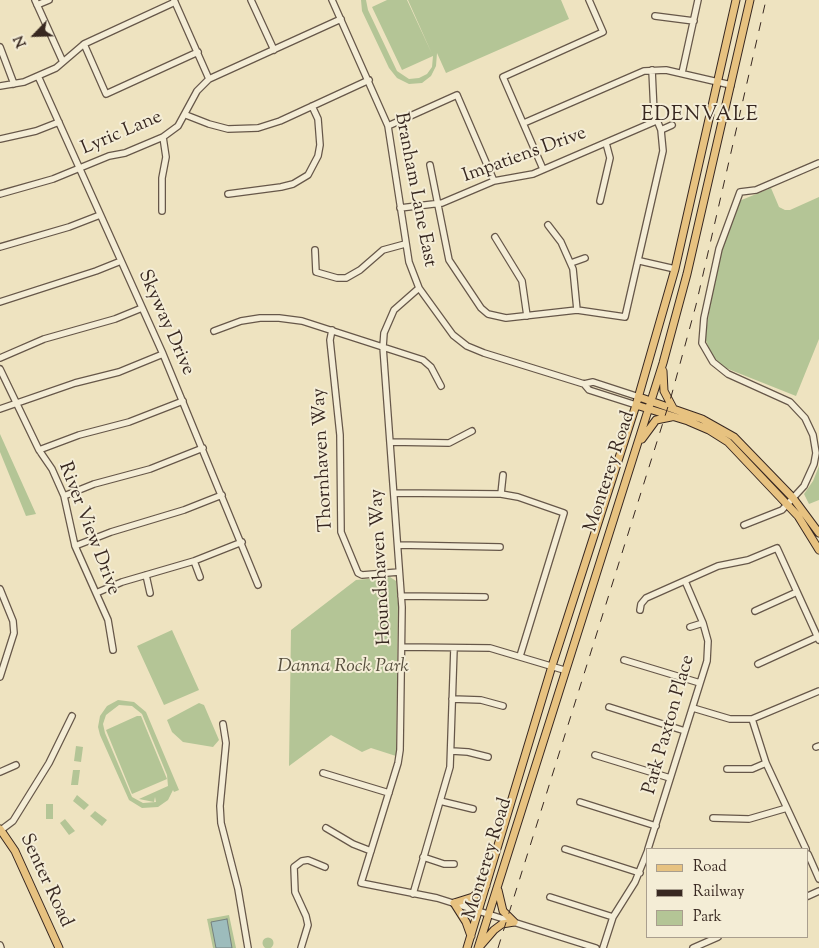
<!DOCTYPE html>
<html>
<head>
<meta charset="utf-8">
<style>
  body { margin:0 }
  #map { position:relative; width:819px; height:948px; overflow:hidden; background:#eee3c0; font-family:"Sorts Mill Goudy",serif }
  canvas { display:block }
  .legend { position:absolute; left:646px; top:848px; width:162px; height:90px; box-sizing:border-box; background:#f4edd6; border:1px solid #a99e8e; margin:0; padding:6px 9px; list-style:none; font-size:15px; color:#382821 }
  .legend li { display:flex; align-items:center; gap:10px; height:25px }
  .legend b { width:25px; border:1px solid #a99e8e }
  .north { position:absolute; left:10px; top:10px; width:50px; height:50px; -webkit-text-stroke:4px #f4edd6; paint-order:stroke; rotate:246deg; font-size:14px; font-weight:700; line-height:20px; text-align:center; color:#382821 }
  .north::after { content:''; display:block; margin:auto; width:18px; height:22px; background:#382821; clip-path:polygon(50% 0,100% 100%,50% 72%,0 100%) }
</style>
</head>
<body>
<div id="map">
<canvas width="819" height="948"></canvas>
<ul class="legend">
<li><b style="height:6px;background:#e7c280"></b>Road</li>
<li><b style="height:6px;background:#382821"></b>Railway</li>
<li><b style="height:14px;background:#b4c596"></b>Park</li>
</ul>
<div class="north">N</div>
</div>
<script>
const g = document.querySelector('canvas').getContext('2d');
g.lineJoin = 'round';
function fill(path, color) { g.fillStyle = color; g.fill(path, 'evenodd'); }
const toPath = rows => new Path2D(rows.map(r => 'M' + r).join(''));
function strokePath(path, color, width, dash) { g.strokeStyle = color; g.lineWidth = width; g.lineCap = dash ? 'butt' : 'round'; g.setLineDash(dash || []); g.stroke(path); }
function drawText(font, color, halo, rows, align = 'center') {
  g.font = font + ' "Sorts Mill Goudy",serif'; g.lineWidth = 4; g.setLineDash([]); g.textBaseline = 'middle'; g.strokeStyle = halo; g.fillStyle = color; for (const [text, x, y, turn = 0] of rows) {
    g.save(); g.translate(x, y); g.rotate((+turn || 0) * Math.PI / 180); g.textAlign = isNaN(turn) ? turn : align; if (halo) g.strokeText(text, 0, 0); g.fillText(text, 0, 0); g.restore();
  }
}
fill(toPath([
  [361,0,366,0,368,10,397,71,409,79,419,78,427,74,432,67,433,56,402,70,372,7,387,0,407,0,432,54,408,0,561,0,569,19,446,73,437,53,436,66,431,76,422,83,409,84,397,78,389,68,362,11],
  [771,188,779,207,785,210,790,210,819,197,819,339,796,396,723,367,711,354,705,338,716,269,725,233,739,201],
  [0,434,36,514,26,516,0,452],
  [819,466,819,500,809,504,804,494,813,481],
  [390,577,396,581,398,603,396,756,371,748,362,752,331,735,289,766,291,630,356,580],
  [172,630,199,690,164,705,137,646],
  [118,700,134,702,146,712,179,790,174,792,173,790,168,800,158,807,142,808,129,800,100,735,98,727,100,716,107,706],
  [119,705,132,706,142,714,167,775,168,786,139,799,154,802,155,797,156,802,143,803,132,797,105,733,103,724,106,715],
  [199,703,204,705,219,740,213,747,183,742,172,732,167,720],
  [137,716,141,716,167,779,132,794,106,730],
  [76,746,83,747,81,762,74,761],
  [73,770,80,770,78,785,71,785],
  [77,795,89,805,84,810,73,801],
  [46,804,53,804,53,819,46,819],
  [95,811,107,820,102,826,90,816],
  [65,819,75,831,69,835,60,823],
  [229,915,236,948,213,948,207,919],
  '262.5 943a5.5 5.5 0 1 1 11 0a5.5 5.5 0 1 1-11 0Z'
]), '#b4c596');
const water = toPath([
  [227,919,232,948,216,948,211,922,227,919]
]);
fill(water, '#9dbcbc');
strokePath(water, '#75817e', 1);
const minor = toPath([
  [35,0,63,62],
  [174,0,209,79],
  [251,0,274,50],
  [332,0,388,126,409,262,419,288,453,335,467,346,484,353,584,384,593,382,639,397],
  [37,5,49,0],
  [655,16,694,21],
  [84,44,106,94,198,52],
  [0,47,14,84],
  [682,73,698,0],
  [38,76,163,354,258,585],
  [0,86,24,82,56,68,84,44,175,2],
  [186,115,209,124,228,129,258,128,280,121,369,80],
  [524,123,644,71,666,70,731,85],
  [388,126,457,95,494,181],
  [661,130,672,125],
  [0,139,36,131,59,122],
  [430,165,449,260,481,308,488,314,506,318,577,310,625,317,663,151,661,130,654,113,652,70],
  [543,169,503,77,603,32,589,0],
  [0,194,53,179,109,156,125,153,163,137,178,126,197,91,209,79,341,19],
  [228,194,281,187,293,184,308,175,318,156,320,145,318,119,312,106],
  [600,201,610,158,606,143],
  [400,208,442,203,494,181,533,174,656,121],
  [162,211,162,178,166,157,163,137],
  [548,225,561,242,573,269,577,310],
  [495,237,522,281,527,316],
  [0,247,69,227,100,215],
  [315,250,316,272,337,278,346,278,360,270,383,250,405,244],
  [640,261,675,269],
  [571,263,585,258],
  [419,288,394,310,384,333,383,347,402,607,400,750,398,763,361,883,437,898,596,948],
  [0,302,96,271,121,261],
  [332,330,330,340,340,435,341,532,358,573,362,575,399,572],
  [214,331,241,321,260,318,279,318,302,321,423,360,431,367,441,386],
  [0,358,44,339,115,319,142,308],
  [0,369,39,450,52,469,64,496,75,546,108,620,113,650],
  [584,384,589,390,636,405],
  [0,409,75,383,119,372,163,354],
  [390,442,449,443,472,431],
  [39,450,79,435,129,422,183,401],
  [394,493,501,494,518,497,564,513,520,656],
  [501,494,503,475],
  [64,496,94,484,150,469,203,448],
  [744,525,782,510,804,486,814,464,816,453,813,435,805,418,790,402,728,374,713,362,702,343,704,318,719,249,740,192,756,190,819,163],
  [398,545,500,547],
  [75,546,111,532,184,510,222,495],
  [194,561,200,577],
  [146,575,150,593],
  [0,589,13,621,14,633,0,677],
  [96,593,122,582,194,561,242,542],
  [401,596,485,597],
  [640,610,641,604,646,598,718,566,748,560,777,548,819,640],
  [755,611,797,592],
  [690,627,703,623],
  [402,647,490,648,564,670],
  [624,660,700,683],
  [758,664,817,637],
  [452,699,481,700,503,706],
  [609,707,685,731],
  [693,708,730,719,752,719,819,691],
  [752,719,766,763,806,849],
  [223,724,226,743,220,806,221,823,238,889,248,948],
  [816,747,819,746],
  [452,751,468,752,488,757],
  [595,755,670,778],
  [727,769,752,769,766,763],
  [0,772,16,765],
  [323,773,389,793],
  [440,801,473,809],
  [580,802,656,826],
  [713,818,749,819,787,808],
  [326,828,353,844,371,851],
  [1,830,13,821,49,763,72,716],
  [565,849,640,873],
  [648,849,707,661,708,641,703,623,685,581],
  [808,854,819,879],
  [423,857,444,864,454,864],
  [413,894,450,767,454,648],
  [808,896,819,891],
  [550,897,613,917],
  [0,945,1,948],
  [301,948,308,925,306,916,295,892,294,867,302,861,308,860,325,867],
  [603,948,613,917,635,882,648,850],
  [693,948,718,937]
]);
const major = toPath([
  [663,371,664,391,673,408],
  [639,397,702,419,734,437,793,498,819,533],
  [636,405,688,421,709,430,728,442,798,516,819,550],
  [642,439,656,420,671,417],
  [0,829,15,851,59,948],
  [498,890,503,911,514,922],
  [454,903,473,897,486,886],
  [454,903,466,922,471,936],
  [481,945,494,930,502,924,514,922],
  [467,948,552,666,636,405,675,269,736,0],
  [478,948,663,363,687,274,750,0]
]);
strokePath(minor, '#665749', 8);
strokePath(major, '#382821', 9);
strokePath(minor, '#f4edd6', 5.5);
strokePath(major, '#e7c280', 7);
strokePath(toPath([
  [498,948,671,397,696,305,766,0]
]), '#382821', 1, [9, 9]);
drawText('19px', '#382821', '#f4edd6', [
  ["Lyric Lane",122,134,-23],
  ["Impatiens Drive",525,156,-20],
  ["Branham Lane East",414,190,79],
  ["Skyway Drive",165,323,66],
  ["Thornhaven Way",324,460,-93],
  ["Monterey Road",611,472,-72],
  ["River View Drive",88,529,69],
  ["Houndshaven Way",382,567,-93],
  ["Park Paxton Place",670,725,-74],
  ["Monterey Road",489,859,-73],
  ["Senter Road",45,881,65]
]);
drawText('italic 19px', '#574f3e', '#f4edd6', [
  ["Danna Rock Park",343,668]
]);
g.letterSpacing = '1px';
drawText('20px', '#382821', '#f4edd6', [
  ["EDENVALE",700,117]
]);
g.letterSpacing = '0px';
</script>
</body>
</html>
